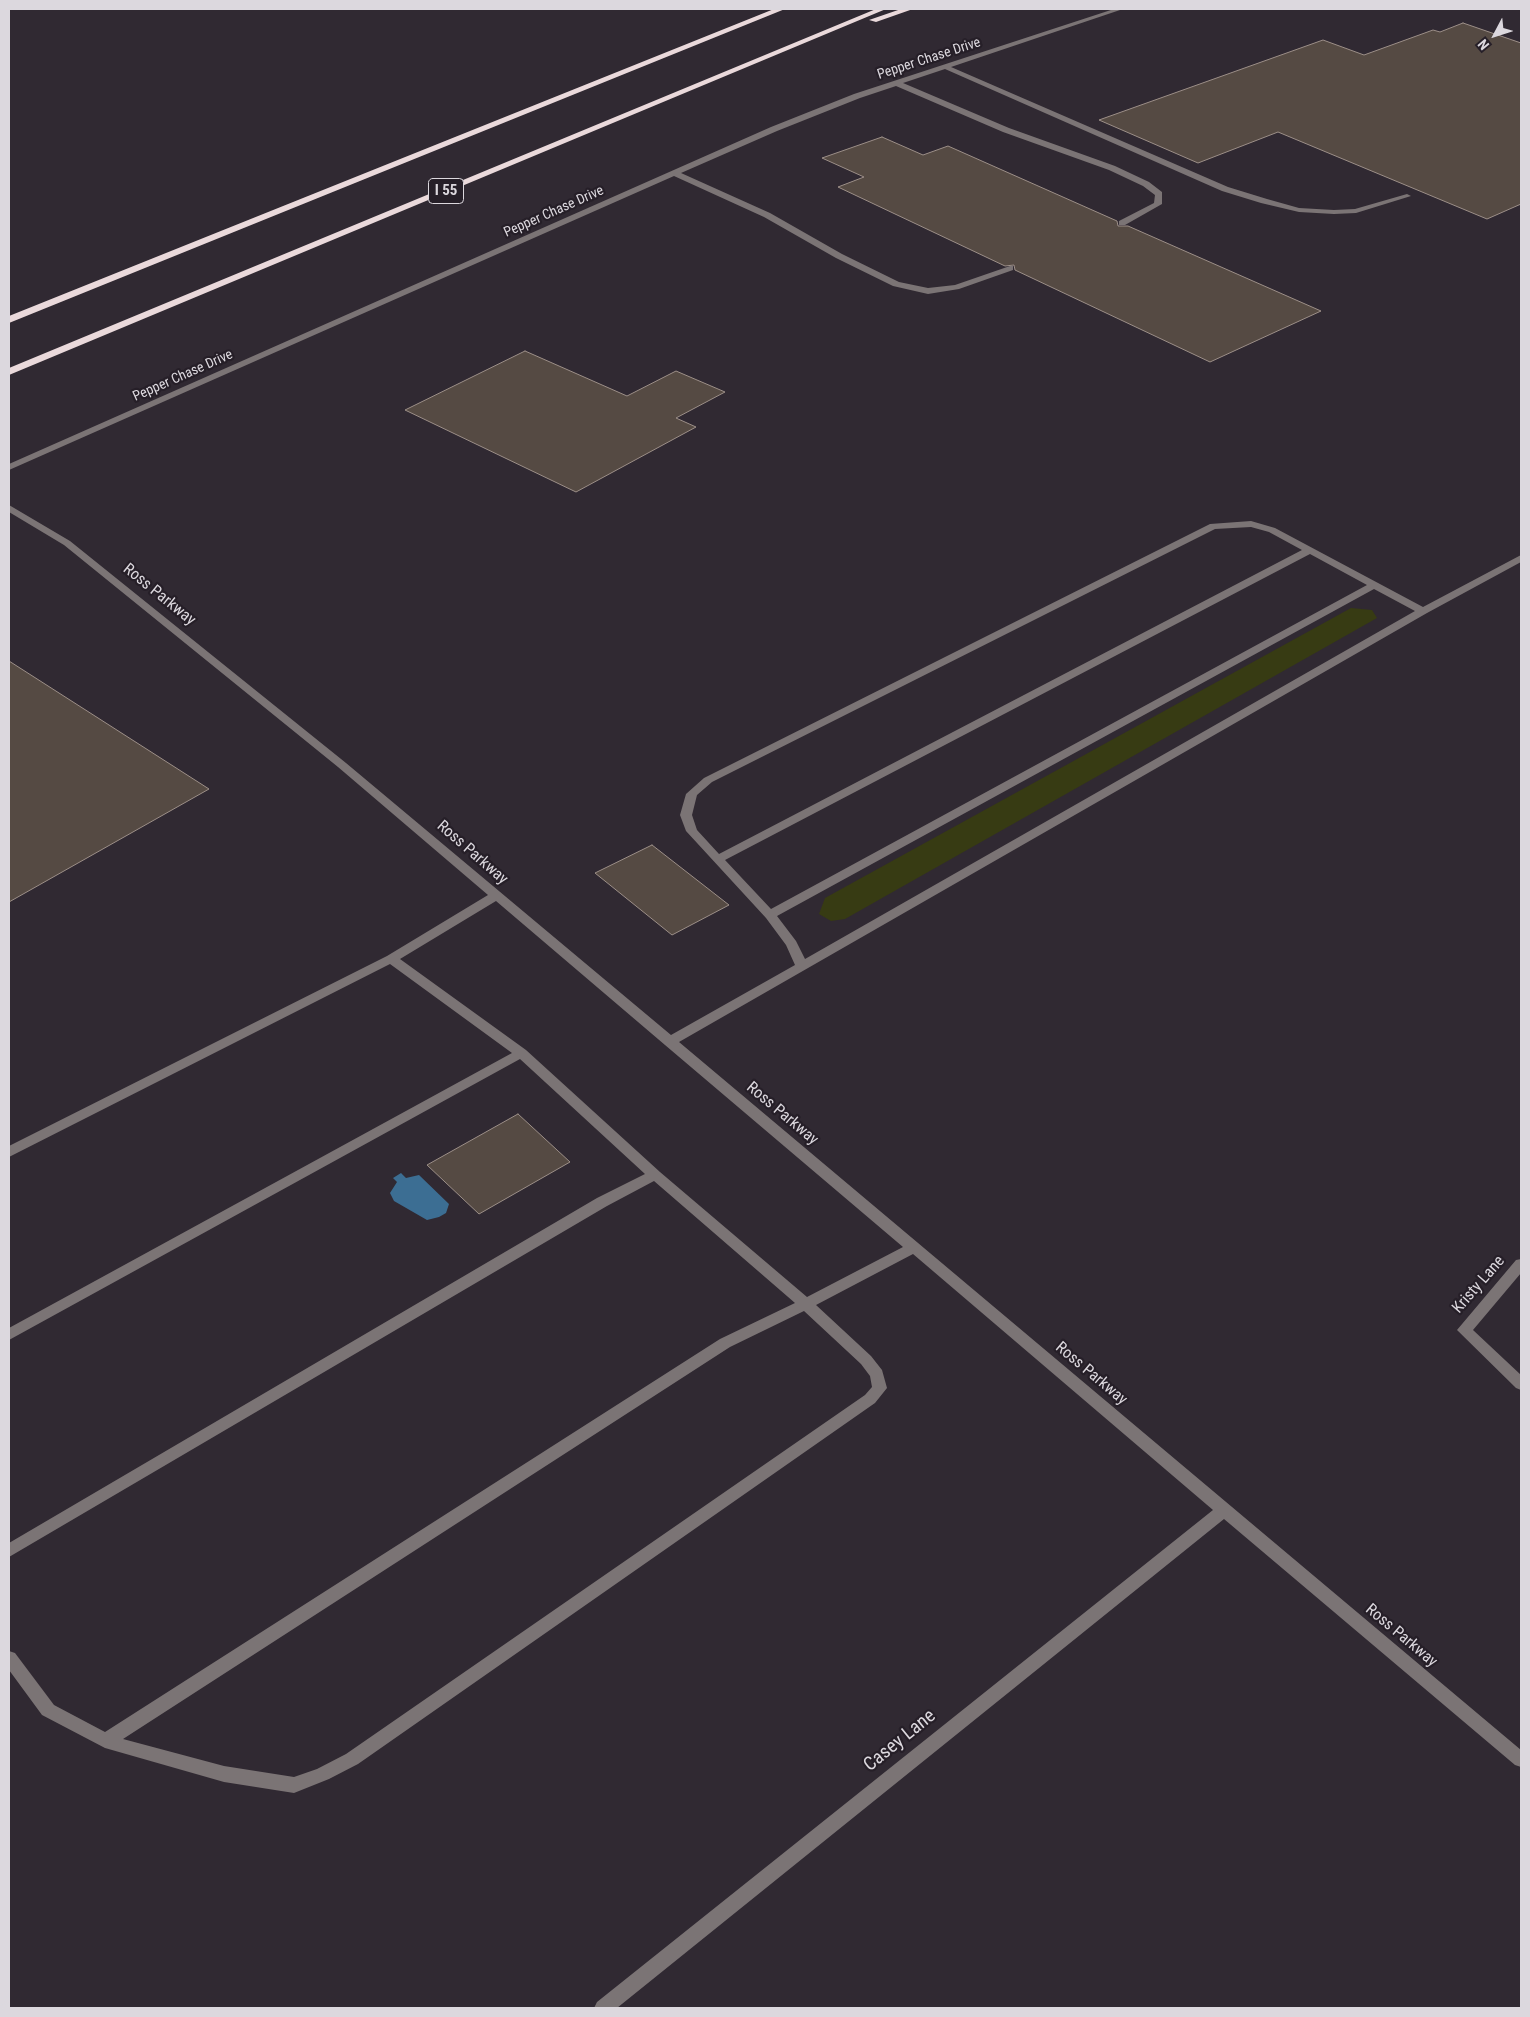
<!DOCTYPE html>
<html>
<head>
<meta charset="utf-8">
<style>
  body { margin:0 }
  #map { position:relative; width:1530px; height:2017px; overflow:hidden; background:#302932; font-family:"Roboto Condensed",sans-serif }
  canvas { display:block }
  .frame { position:absolute; inset:0; border:10px solid #dcd8de; pointer-events:none }
  .north { position:absolute; left:1470px; top:10px; width:50px; height:50px; -webkit-text-stroke:4px #261f28; paint-order:stroke; rotate:230deg; font-size:14px; font-weight:700; line-height:20px; text-align:center; color:#dcd8de }
  .north::after { content:''; display:block; margin:auto; width:18px; height:22px; background:#dcd8de; clip-path:polygon(50% 0,100% 100%,50% 72%,0 100%) }
</style>
</head>
<body>
<div id="map">
<canvas width="1530" height="2017"></canvas>
<div class="frame"></div>
<div class="north">N</div>
</div>
<script>
const g = document.querySelector('canvas').getContext('2d');
g.lineJoin = 'round';
function fill(path, color) { g.fillStyle = color; g.fill(path, 'evenodd'); }
const toPath = rows => new Path2D(rows.map(r => 'M' + r).join(''));
function strokePath(path, color, width, dash) { g.strokeStyle = color; g.lineWidth = width; g.lineCap = dash ? 'butt' : 'round'; g.setLineDash(dash || []); g.stroke(path); }
function drawText(font, color, halo, rows, align = 'center') {
  g.font = font + ' "Roboto Condensed",sans-serif'; g.lineWidth = 4.5; g.setLineDash([]); g.textBaseline = 'middle'; g.strokeStyle = halo; g.fillStyle = color; for (const [text, x, y, turn = 0] of rows) {
    g.save(); g.translate(x, y); g.rotate((+turn || 0) * Math.PI / 180); g.textAlign = isNaN(turn) ? turn : align; if (halo) g.strokeText(text, 0, 0); g.fillText(text, 0, 0); g.restore();
  }
}
fill(toPath([
  [1351,608,1372,610,1377,618,845,919,831,921,819,914,825,898]
]), '#373b13');
fill(toPath([
  [401,1173,406,1178,419,1175,449,1204,446,1213,439,1217,427,1220,394,1201,390,1193,397,1182,393,1178]
]), '#3c6e93');
const building = toPath([
  [1463,23,1521,43,1521,204,1487,219,1278,132,1198,163,1099,120,1323,40,1364,55,1433,30,1440,32,1463,23],
  [882,137,923,155,948,146,1117,221,1118,226,1128,226,1321,311,1210,362,1015,270,1014,265,1005,266,838,187,864,177,822,158,882,137],
  [525,351,627,396,676,371,725,392,676,418,696,427,576,492,405,410,525,351],
  [9,661,209,789,9,902,9,661],
  [652,845,729,905,672,935,595,873,652,845],
  [518,1114,570,1162,479,1214,427,1165,518,1114]
]);
fill(building, '#554a43');
strokePath(building, '#9c8f88', 1);
fill(toPath([
  [1114,9,1123,9,951,67,1228,187,1267,199,1299,208,1334,210,1355,209,1407,194,1411,196,1356,213,1334,214,1299,212,1261,203,1222,191,945,69,903,83,1009,128,1115,166,1149,182,1162,192,1162,204,1125,225,1119,225,1119,221,1154,203,1155,195,1143,186,1109,170,1003,132,896,86,860,98,777,131,681,173,770,213,842,254,899,282,928,288,955,285,1010,266,1013,266,1013,270,959,289,928,294,893,286,836,258,764,217,674,176,9,470,9,464,771,127,854,94,1114,9],
  [9,505,70,541,346,763,671,1035,795,965,786,945,766,918,686,831,680,815,686,794,704,778,1210,524,1251,521,1275,528,1423,607,1521,555,1521,562,1427,613,679,1042,1521,1750,1521,1767,1515,1765,1224,1519,617,2008,594,2008,597,2002,1213,1510,913,1254,816,1305,871,1356,882,1370,887,1388,875,1403,358,1764,329,1779,294,1793,224,1782,105,1748,42,1715,9,1670,9,1651,15,1653,54,1705,105,1732,720,1339,795,1303,654,1181,607,1206,9,1557,9,1543,597,1198,645,1174,520,1059,9,1340,9,1328,512,1053,390,964,9,1157,9,1146,387,956,488,895,338,767,64,545,9,512,9,505],
  [1251,527,1269,532,1302,550,719,854,697,830,692,815,697,795,712,782,1215,529,1251,527],
  [1310,554,1367,585,771,909,725,860,1310,554],
  [1374,589,1415,611,805,959,796,941,777,916,1374,589],
  [496,901,665,1045,903,1247,807,1297,660,1172,526,1050,400,959,496,901],
  [804,1311,861,1364,870,1376,872,1387,865,1395,346,1754,317,1769,294,1777,224,1766,123,1739,730,1347,804,1311],
  [1521,1259,1521,1273,1473,1330,1521,1375,1521,1390,1516,1388,1457,1330,1516,1260,1521,1259]
]), '#7b7475');
fill(toPath([
  [774,9,785,9,9,323,9,316,774,9],
  [876,9,886,9,9,375,9,368,876,9],
  [901,9,913,9,876,22,869,20,901,9]
]), '#ead9db');
drawText('14px', '#dcd8de', '#261f28', [
  ["Pepper Chase Drive",929,59,-18],
  ["Pepper Chase Drive",554,212,-24],
  ["Pepper Chase Drive",183,376,-24]
]);
for (const [x, y, w] of [
  [446,191,35]
]) { const box = new Path2D(); box.roundRect(x - w / 2, y - 12.5, w, 25, 4); g.fillStyle = '#261f28'; g.fill(box); strokePath(box, '#dcd8de', 1); }
drawText('bold 15px', '#dcd8de', null, [
  ["I 55",446,191]
]);
drawText('16px', '#dcd8de', '#261f28', [
  ["Ross Parkway",159,595,39],
  ["Ross Parkway",472,853,41],
  ["Ross Parkway",782,1114,40],
  ["Kristy Lane",1479,1285,-49],
  ["Ross Parkway",1091,1374,40],
  ["Ross Parkway",1401,1636,40]
]);
drawText('19px', '#dcd8de', '#261f28', [
  ["Casey Lane",900,1741,-39]
]);
</script>
</body>
</html>
